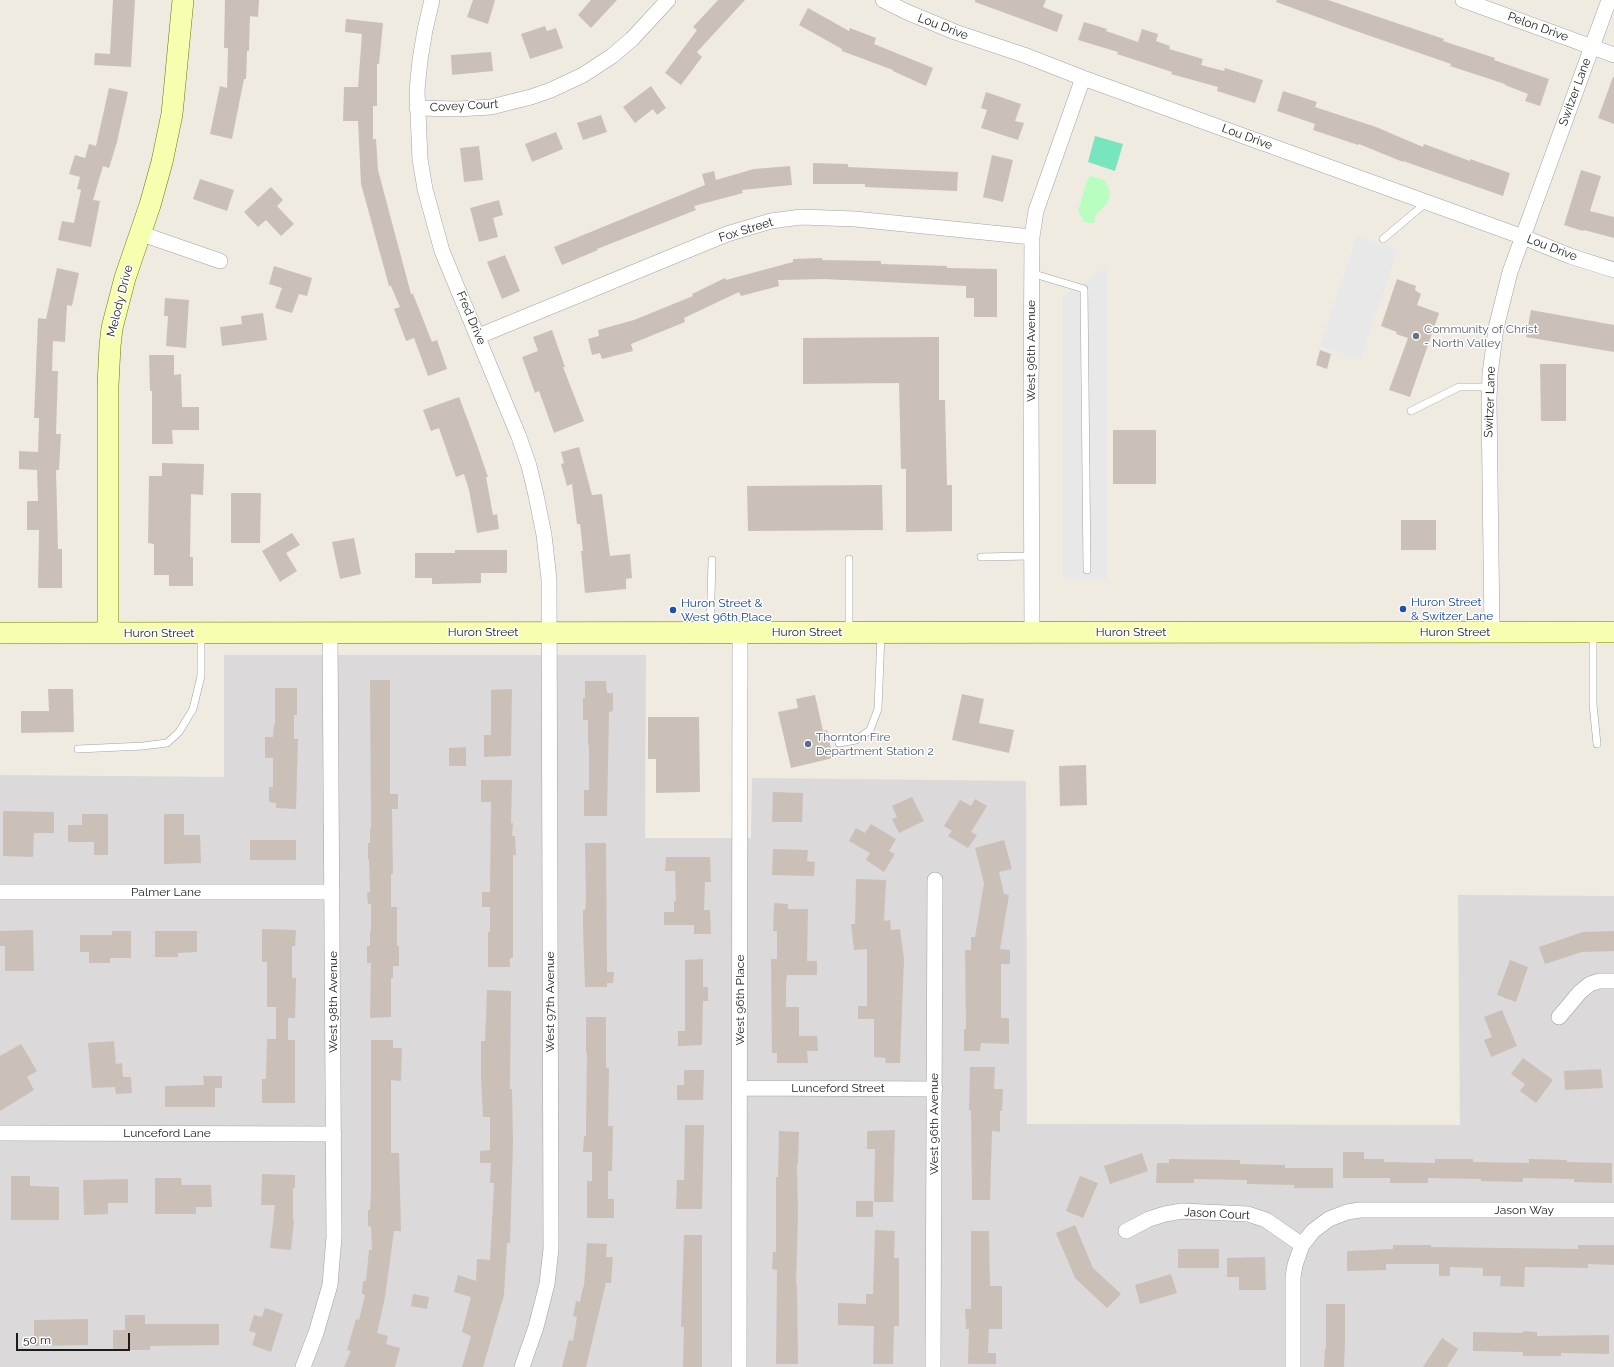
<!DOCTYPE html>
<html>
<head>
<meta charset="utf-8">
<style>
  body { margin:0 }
  #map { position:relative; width:1614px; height:1367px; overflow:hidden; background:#efebe1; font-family:Raleway,sans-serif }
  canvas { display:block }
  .scale { position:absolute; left:16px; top:1333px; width:114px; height:18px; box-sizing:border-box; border:2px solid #1c1c1c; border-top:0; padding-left:5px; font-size:12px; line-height:14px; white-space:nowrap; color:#1c1c1c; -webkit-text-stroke:3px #fff; paint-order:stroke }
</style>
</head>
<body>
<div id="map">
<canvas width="1614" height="1367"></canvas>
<div class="scale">50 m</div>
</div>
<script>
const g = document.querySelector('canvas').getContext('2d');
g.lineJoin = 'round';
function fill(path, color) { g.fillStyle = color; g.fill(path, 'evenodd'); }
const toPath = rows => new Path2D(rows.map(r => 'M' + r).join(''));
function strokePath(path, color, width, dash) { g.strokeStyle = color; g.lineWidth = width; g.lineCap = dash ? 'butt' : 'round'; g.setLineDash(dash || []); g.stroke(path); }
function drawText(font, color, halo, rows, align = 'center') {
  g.font = font + ' Raleway,sans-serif'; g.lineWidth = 3; g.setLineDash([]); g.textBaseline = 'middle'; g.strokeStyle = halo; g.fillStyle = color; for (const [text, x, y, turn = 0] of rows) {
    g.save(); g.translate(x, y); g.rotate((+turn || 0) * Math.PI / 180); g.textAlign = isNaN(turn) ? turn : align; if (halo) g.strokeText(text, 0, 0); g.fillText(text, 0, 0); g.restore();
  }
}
fill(toPath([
  [224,655,646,655,645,838,751,838,752,778,1026,781,1027,1124,1460,1125,1458,895,1614,896,1614,1367,0,1367,0,775,224,777]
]), '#dbd9d9');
fill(toPath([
  [1090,176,1105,180,1110,191,1109,199,1107,204,1098,212,1095,216,1094,223,1090,223,1084,222,1078,211,1087,180]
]), '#b9fec1');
fill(toPath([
  [1095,136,1123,144,1115,171,1088,162]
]), '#78e5be');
fill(toPath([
  [1357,236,1398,250,1360,360,1320,346],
  [1107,267,1107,579,1063,579,1063,297]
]), '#e8e8e8');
fill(toPath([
  [113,0,135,0,131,67,94,65,95,53,110,54],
  [225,0,259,0,258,17,250,16,249,51,247,51,246,79,244,79,232,139,210,134,220,86,227,88,228,48,224,48],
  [473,0,495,0,488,24,467,17],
  [591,0,617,0,591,28,578,15],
  [718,0,745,0,697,52,702,57,681,85,665,73,697,30,693,27],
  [975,0,1046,0,1043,7,1063,15,1057,32,975,2],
  [1277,0,1328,0,1444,39,1443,41,1495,58,1494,60,1549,79,1540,106,1525,101,1528,94,1505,85,1505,84,1450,66,1451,64,1353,30,1276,2],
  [808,8,849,31,850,28,876,38,874,44,933,68,926,86,893,71,893,70,842,51,842,49,799,25],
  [346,19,383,23,379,64,377,64,377,106,373,106,373,139,376,139,378,170,411,294,413,294,432,342,437,340,447,369,428,376,414,338,406,341,394,309,400,307,391,286,389,286,361,184,358,121,343,121,344,87,358,87,362,34,345,32],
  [1084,22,1107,29,1106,31,1138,42,1142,29,1158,34,1156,41,1170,46,1169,49,1203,59,1201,65,1224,71,1225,68,1263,80,1255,103,1217,91,1218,87,1171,74,1172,72,1117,54,1118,52,1078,40],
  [545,26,547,31,556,28,563,48,530,59,521,34],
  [491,52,493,71,452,75,451,55],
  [1613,77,1614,77,1614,124,1598,118],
  [651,86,666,108,657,115,653,109,635,123,623,107],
  [109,88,128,92,117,142,109,168,103,166,93,200,100,201,91,247,58,240,62,221,74,223,81,190,77,189,80,177,69,174,75,155,85,158,89,144,96,146],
  [1283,91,1317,102,1315,107,1376,127,1423,147,1424,144,1470,161,1470,159,1510,173,1503,196,1403,161,1403,162,1359,144,1358,145,1313,130,1315,124,1277,111],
  [986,92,1021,104,1015,121,1024,123,1018,140,981,128,987,110,981,108],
  [601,115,607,132,583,140,577,123],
  [556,132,563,149,532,162,525,144],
  [479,146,483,180,464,182,460,148],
  [992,155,1013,160,1003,202,983,197],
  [813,163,848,164,848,167,958,172,957,191,865,187,865,184,813,184],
  [790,166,792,185,742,190,743,193,694,206,696,210,597,249,598,250,562,265,554,247,705,185,702,174,714,171,716,180,754,169],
  [1581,170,1601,176,1590,211,1614,217,1614,238,1584,230,1583,231,1564,225],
  [200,179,234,190,227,211,193,199],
  [271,187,283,200,277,206,294,224,281,236,266,220,258,227,244,212],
  [499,200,503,215,493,218,498,237,479,242,470,208],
  [505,255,520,291,502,299,487,262],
  [822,258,822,260,881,261,881,264,947,266,947,268,997,269,997,317,974,317,974,298,966,298,966,286,824,279,778,280,779,286,741,296,739,292,684,318,685,322,631,344,633,351,602,359,600,353,592,355,588,339,599,336,598,330,634,320,693,296,692,294,725,278,726,280,793,262,793,259],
  [274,266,312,278,307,296,299,294,292,313,275,308,282,288,269,284],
  [57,268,79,273,72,306,67,305,65,342,53,341,52,371,58,371,56,434,61,434,59,470,56,470,58,549,62,549,62,588,38,588,39,530,27,530,27,501,38,501,37,470,19,469,19,451,38,452,39,418,34,418,38,318,46,319],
  [1397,279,1416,286,1415,290,1421,294,1417,305,1439,313,1410,397,1389,390,1408,338,1396,334,1397,332,1381,326],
  [165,298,189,300,186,348,166,346,168,316,164,316],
  [1531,310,1614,325,1614,352,1526,337],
  [263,313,267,340,222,346,220,327,242,324,241,316],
  [552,330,565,367,563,367,584,421,554,433,539,391,535,393,522,357,538,351,533,337],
  [939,337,939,400,945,400,947,485,952,485,952,531,906,532,906,469,901,469,899,383,803,384,803,338],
  [1320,350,1331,354,1327,369,1316,365],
  [149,355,174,355,174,375,181,374,182,407,199,407,199,430,172,430,173,444,152,444,152,391,150,391],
  [1540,364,1566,364,1566,421,1541,421],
  [459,397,476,442,488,477,486,477,493,515,497,514,499,529,477,533,469,490,464,474,456,477,439,428,431,431,423,410],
  [1113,430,1156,430,1156,484,1113,484],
  [579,447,592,495,602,494,610,556,630,554,632,578,626,579,626,589,585,593,581,551,583,551,580,524,577,524,572,484,567,486,561,464,564,463,561,452],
  [162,463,204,464,203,495,191,494,190,557,193,557,193,586,169,586,169,575,154,575,154,544,148,543,149,476,162,476],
  [882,485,883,530,748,531,747,486],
  [231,493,261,493,260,543,231,543],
  [1401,520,1436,520,1436,550,1401,550],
  [292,533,300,545,286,553,297,571,280,582,262,551],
  [354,538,361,574,340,579,332,542],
  [455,550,507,550,507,573,481,573,481,583,432,584,432,578,415,578,415,553,455,553],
  [370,680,390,680,390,794,398,794,398,809,392,809,393,874,391,874,391,907,397,907,397,946,399,946,399,966,393,966,393,978,391,978,391,1017,370,1018,371,963,367,963,367,946,370,946,370,931,371,931,371,904,368,904,367,893,370,892,369,859,368,859,368,843,370,843,370,828,371,828],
  [585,681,606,681,607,693,613,693,613,711,609,712,607,816,584,816,584,790,589,790,589,745,588,745,588,720,583,720,583,698,585,698],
  [275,688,297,688,297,715,294,715,294,739,298,739,296,809,276,808,276,803,269,802,269,787,273,787,273,758,265,758,265,737,273,737,274,724,275,724],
  [48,689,73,689,74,732,21,733,21,711,49,711],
  [512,689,511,756,484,757,484,735,491,735,491,690],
  [962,694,984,699,979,723,1014,730,1009,753,952,740],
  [815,695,823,731,827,730,833,758,791,768,778,712,798,708,796,699],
  [648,717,699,717,700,792,656,793,656,759,648,759],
  [466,747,466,766,449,766,449,748],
  [1086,765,1087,805,1060,806,1059,766],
  [481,780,512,780,511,823,513,823,512,836,515,836,516,855,513,855,513,958,510,958,510,967,488,967,488,932,490,932,490,907,482,907,482,892,490,892,491,802,481,802],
  [773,792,803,793,802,822,772,822],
  [912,797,924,821,899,833,892,819,897,817,892,806],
  [975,799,987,806,971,832,977,835,968,848,948,836,952,831,944,826,960,800,971,806],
  [3,811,54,812,54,833,34,833,33,857,3,856],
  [82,814,108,814,108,855,94,855,94,842,68,842,68,825,82,825],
  [164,814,184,814,184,835,200,835,201,863,164,864],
  [871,824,896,839,889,851,895,854,884,872,866,860,870,853,849,841,856,828,865,833],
  [250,840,296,840,296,860,250,860],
  [1004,840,1012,869,999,872,1004,894,1009,895,1000,949,1010,950,1010,964,1001,964,1001,1018,1009,1018,1009,1044,981,1043,980,1051,964,1051,964,1029,966,1029,965,950,971,950,971,937,975,937,984,883,975,848],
  [585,843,606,843,607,972,614,972,613,983,607,983,607,987,585,987,583,927,583,910,585,910,586,902],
  [773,849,808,850,807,861,815,862,814,876,772,875],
  [666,857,710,857,711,882,705,882,704,910,710,910,711,934,694,934,694,925,664,925,664,912,674,912,674,901,676,901,675,871,665,871],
  [856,879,886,880,884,921,890,920,891,930,900,929,904,959,900,1063,885,1063,886,1058,874,1057,874,1019,858,1019,858,1006,867,1006,867,949,854,950,851,924,855,924],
  [774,903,788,904,788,909,808,909,807,961,817,961,817,975,787,975,786,982,786,1007,799,1007,799,1036,817,1036,818,1051,807,1051,808,1063,777,1063,777,1053,772,1053,771,959,777,959,777,931,773,931],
  [262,929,296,930,295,946,292,946,292,978,296,978,295,1018,288,1018,288,1040,295,1040,295,1103,262,1103,262,1079,266,1079,267,1039,276,1039,276,1007,267,1007,267,962,262,962],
  [33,930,34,971,5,971,5,946,0,946,0,931],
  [112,931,131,931,131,958,110,958,110,963,89,963,89,952,80,952,80,935,112,935],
  [155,931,197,931,197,952,178,953,178,957,155,957],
  [1614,931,1614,951,1582,952,1545,964,1539,947,1583,932],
  [703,959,703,987,708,987,708,1001,703,1001,702,1045,678,1046,678,1031,685,1031,685,960],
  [1510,960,1528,967,1516,1002,1497,995],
  [487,990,511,991,510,1089,512,1089,513,1142,510,1243,507,1243,504,1295,483,1367,462,1367,471,1336,462,1332,471,1297,454,1292,458,1275,476,1281,477,1259,490,1260,494,1183,490,1183,491,1163,480,1163,480,1151,490,1150,490,1117,483,1117,481,1078,481,1041,485,1041],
  [1502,1010,1517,1046,1491,1057,1484,1040,1492,1037,1484,1017],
  [586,1017,606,1017,606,1068,609,1068,608,1126,613,1126,612,1171,608,1171,608,1199,614,1199,614,1218,587,1218,587,1181,592,1181,592,1152,583,1152,584,1136,586,1136,586,1126,587,1053,586,1053],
  [371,1040,393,1040,393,1048,402,1048,401,1081,391,1080,391,1153,399,1153,401,1231,394,1231,385,1297,377,1333,388,1336,386,1344,400,1348,395,1367,344,1367,351,1351,347,1350,356,1319,359,1320,365,1295,362,1294,363,1281,366,1281,369,1250,372,1250,371,1227,368,1226,368,1210,370,1210,371,1193],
  [114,1041,116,1064,122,1063,123,1077,131,1077,132,1093,116,1094,115,1087,92,1088,88,1043],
  [21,1044,37,1071,27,1077,34,1090,0,1111,0,1056],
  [1523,1058,1553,1080,1536,1103,1520,1091,1525,1084,1511,1074],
  [970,1067,995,1067,994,1089,1003,1089,1002,1111,1000,1111,1000,1132,992,1131,990,1200,972,1200,971,1111,969,1110],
  [1601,1069,1603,1088,1565,1090,1564,1071],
  [684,1070,704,1070,703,1100,677,1100,677,1085,684,1085],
  [203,1076,222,1076,222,1088,215,1088,215,1107,165,1107,165,1086,204,1085],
  [685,1125,704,1125,702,1209,676,1209,677,1180,684,1180],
  [895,1130,893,1202,874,1202,875,1149,867,1149,867,1131],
  [779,1131,799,1132,798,1164,797,1164,798,1216,796,1285,797,1285,798,1364,776,1364,777,1270,772,1269,773,1252,776,1252,776,1177,778,1177],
  [1343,1152,1364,1152,1364,1159,1384,1159,1384,1162,1435,1163,1435,1159,1473,1159,1473,1162,1529,1163,1529,1159,1567,1160,1567,1162,1612,1163,1612,1183,1574,1182,1574,1179,1523,1178,1523,1182,1481,1181,1481,1179,1428,1178,1428,1183,1390,1183,1390,1178,1343,1178],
  [1142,1153,1148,1171,1110,1184,1104,1166],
  [1169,1159,1240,1160,1240,1164,1285,1165,1285,1168,1333,1168,1333,1188,1294,1188,1294,1185,1247,1184,1247,1180,1194,1179,1194,1183,1156,1183,1157,1163,1169,1163],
  [262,1174,295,1175,295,1188,293,1188,293,1220,294,1220,291,1250,270,1248,275,1205,261,1205],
  [11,1176,30,1176,30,1186,59,1187,59,1220,11,1220],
  [1080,1176,1098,1183,1083,1218,1066,1211],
  [155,1178,181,1178,182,1185,211,1185,212,1207,196,1207,196,1214,155,1214],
  [128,1179,128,1203,108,1203,108,1214,84,1215,83,1180],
  [856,1201,873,1201,873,1217,856,1217],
  [1075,1225,1093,1268,1121,1294,1107,1308,1075,1278,1056,1233],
  [875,1230,895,1231,894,1258,899,1258,899,1326,894,1326,893,1364,873,1364,874,1326,838,1325,838,1303,866,1304,866,1294,873,1294],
  [971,1231,989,1231,990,1286,1002,1286,1002,1329,989,1329,988,1353,996,1353,996,1364,968,1364,969,1329,966,1329,965,1309,971,1309],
  [684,1235,702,1235,702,1367,683,1367,684,1327,681,1327],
  [587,1243,607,1244,606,1257,613,1257,611,1283,606,1283,586,1367,562,1367,569,1340,573,1341,577,1317,573,1316,576,1301,580,1302,583,1287,584,1287],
  [1393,1245,1431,1245,1431,1247,1578,1249,1578,1245,1614,1245,1614,1265,1588,1264,1588,1268,1525,1267,1524,1287,1500,1286,1501,1276,1483,1276,1483,1268,1450,1267,1450,1276,1439,1276,1439,1264,1386,1264,1386,1270,1347,1271,1347,1251,1393,1249],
  [1178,1249,1219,1249,1219,1268,1178,1268],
  [1265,1257,1266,1290,1239,1290,1239,1277,1227,1277,1227,1258],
  [1171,1274,1177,1293,1140,1304,1135,1285],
  [413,1294,429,1297,427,1309,411,1306],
  [1326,1304,1345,1304,1345,1342,1344,1367,1324,1367,1325,1349,1326,1349],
  [265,1308,283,1314,271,1352,252,1345,256,1333,249,1331,254,1315,262,1317],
  [125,1315,145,1315,145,1324,219,1324,219,1345,150,1346,150,1350,113,1350,113,1330,125,1330],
  [88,1319,88,1345,34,1346,34,1320],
  [1523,1331,1537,1332,1537,1336,1609,1335,1609,1354,1561,1353,1561,1356,1523,1356,1523,1352,1473,1351,1473,1332,1523,1333],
  [1442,1338,1458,1349,1447,1367,1423,1367]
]), '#cbc0b7');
const lane = toPath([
  [1383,239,1427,202],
  [1031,273,1084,289,1087,570],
  [1411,411,1459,387,1490,387],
  [981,557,1031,556],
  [849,559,849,630],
  [710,632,712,560],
  [1593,634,1593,704,1597,744],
  [839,743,856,740,870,730,878,709,881,634],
  [78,749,143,746,167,743,179,732,193,709,201,676,201,635]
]);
const street = toPath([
  [432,0,425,30,420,60,417,90,420,159,425,189,442,251,519,437,529,466,536,495,544,535,549,579,551,1249,547,1284,536,1327,522,1367],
  [883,0,907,12,955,32,1024,55,1083,78,1523,237,1570,256,1614,270],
  [1463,0,1614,55],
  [417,108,457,109,491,107,531,97,551,90,583,75,612,56,632,39,668,0],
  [139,233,220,261],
  [479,336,727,234,771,221,801,217,855,219,1032,237],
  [1032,632,1031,395,1032,237,1036,211,1083,78],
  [1492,632,1489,401,1490,374,1496,328,1510,272,1609,0],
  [0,892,332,892],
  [1559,1017,1580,992,1590,984,1599,981,1614,981],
  [740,1088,935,1089],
  [0,1133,334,1134],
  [1126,1231,1149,1219,1165,1214,1182,1211,1248,1214,1266,1220,1302,1245],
  [303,1367,316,1333,330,1285,334,1237,330,633],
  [739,1367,740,632],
  [933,1367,935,880],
  [1293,1367,1293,1277,1295,1265,1302,1245,1313,1231,1329,1219,1347,1212,1360,1210,1614,1210]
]);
const secondary = toPath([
  [0,633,1614,632],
  [108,633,108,385,110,346,112,328,125,278,150,205,162,162,172,114,183,0]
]);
strokePath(lane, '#a3a3a3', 8);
strokePath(street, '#a3a3a3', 16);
strokePath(secondary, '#670', 22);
strokePath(lane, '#fff', 7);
strokePath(street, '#fff', 15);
strokePath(secondary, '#f8feaf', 21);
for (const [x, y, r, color] of [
  [1416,336,4,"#6b7280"],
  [1403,609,4,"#1a4fb4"],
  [673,610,4,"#1a4fb4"],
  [808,744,4,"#5c6f8a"]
]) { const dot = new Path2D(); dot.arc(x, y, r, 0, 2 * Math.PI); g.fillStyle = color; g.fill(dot); strokePath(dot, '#fff', 1.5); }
drawText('12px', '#1c1c1c', '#fff', [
  ["Lou Drive",943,27,21],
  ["Pelon Drive",1538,27,20],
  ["Switzer Lane",1575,92,-70],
  ["Covey Court",464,106,-3],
  ["Lou Drive",1247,137,20],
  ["Fox Street",746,230,-17],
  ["Lou Drive",1552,248,21],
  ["Melody Drive",120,301,-76],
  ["Fred Drive",471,318,67],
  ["West 96th Avenue",1031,351,-90],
  ["Switzer Lane",1490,402,-88],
  ["Huron Street",483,632],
  ["Huron Street",807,632],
  ["Huron Street",1131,632],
  ["Huron Street",1455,632],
  ["Huron Street",159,633],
  ["Palmer Lane",166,892],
  ["West 96th Place",740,1000,-90],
  ["West 98th Avenue",333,1002,-90],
  ["West 97th Avenue",550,1002,-90],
  ["Lunceford Street",838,1088],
  ["West 96th Avenue",934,1124,-90],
  ["Lunceford Lane",167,1133],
  ["Jason Way",1524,1210],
  ["Jason Court",1217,1214,3]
]);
drawText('12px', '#5b616d', '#fff', [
  ["Community of Christ",1424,329],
  ["- North Valley",1424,343]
], 'left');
drawText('12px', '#164399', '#fff', [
  ["Huron Street",1411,602],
  ["& Switzer Lane",1411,616],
  ["Huron Street &",681,603],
  ["West 96th Place",681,617]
], 'left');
drawText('12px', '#4e5e75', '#fff', [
  ["Thornton Fire",816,737],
  ["Department Station 2",816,751]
], 'left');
</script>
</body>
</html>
